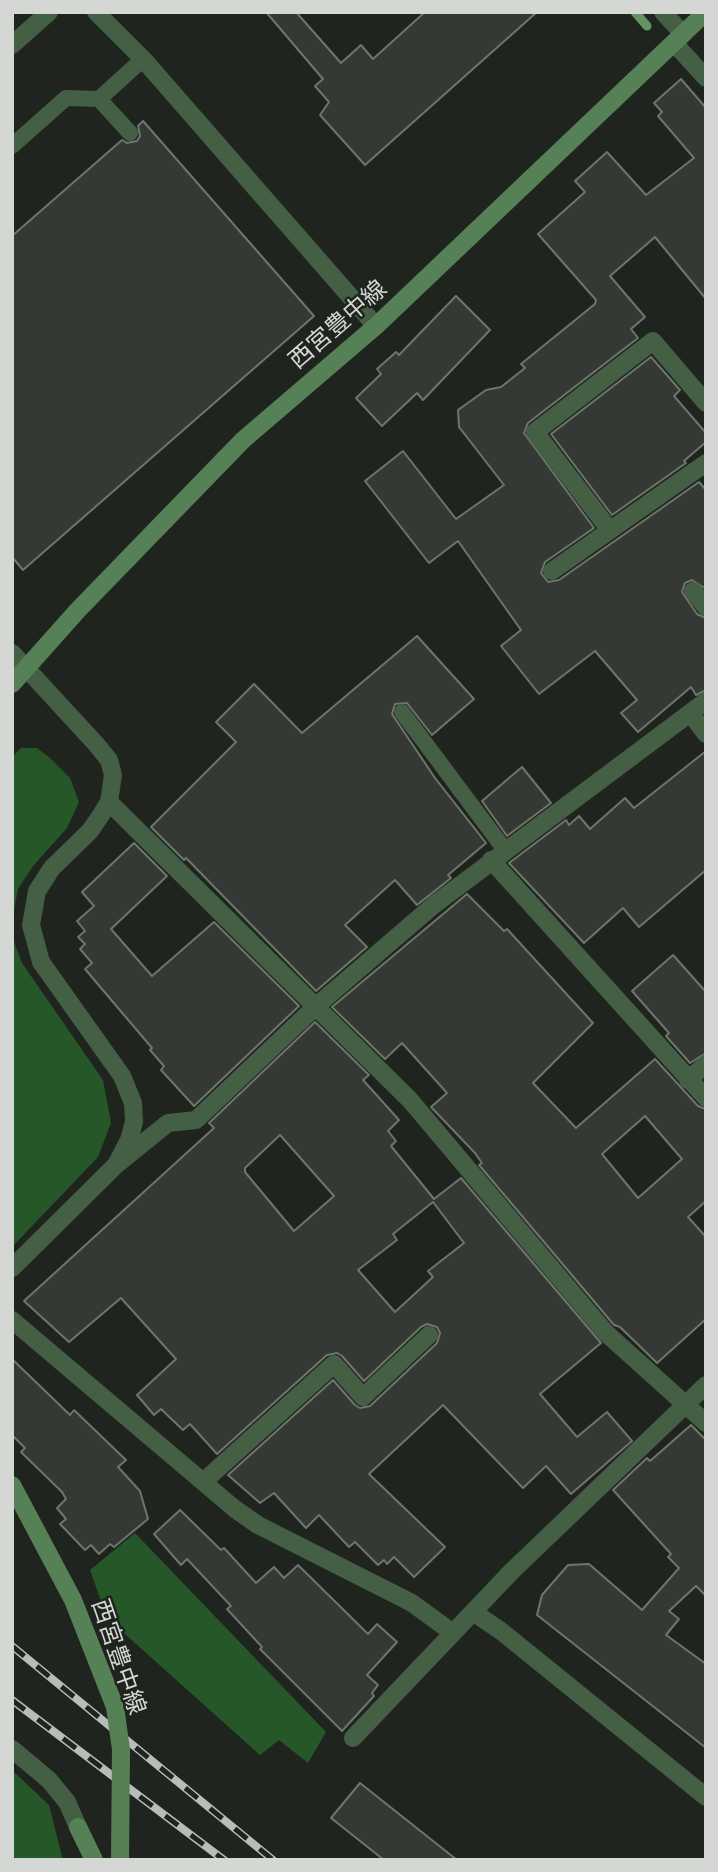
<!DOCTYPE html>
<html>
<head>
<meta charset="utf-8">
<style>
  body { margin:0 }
  #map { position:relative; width:718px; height:1872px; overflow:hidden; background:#1f241f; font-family:Raleway,sans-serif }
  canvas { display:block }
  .frame { position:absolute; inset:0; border:14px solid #d4d7d4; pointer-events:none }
</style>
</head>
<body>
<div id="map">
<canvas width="718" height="1872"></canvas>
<div class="frame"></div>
</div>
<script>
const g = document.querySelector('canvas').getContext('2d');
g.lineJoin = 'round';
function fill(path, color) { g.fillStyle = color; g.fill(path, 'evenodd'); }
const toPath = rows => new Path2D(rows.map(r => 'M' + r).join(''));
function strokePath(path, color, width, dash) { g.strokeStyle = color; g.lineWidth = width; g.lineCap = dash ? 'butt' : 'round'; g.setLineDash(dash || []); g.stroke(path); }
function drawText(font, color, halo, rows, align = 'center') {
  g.font = font + ' Raleway,"Noto Sans JP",sans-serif'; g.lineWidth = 5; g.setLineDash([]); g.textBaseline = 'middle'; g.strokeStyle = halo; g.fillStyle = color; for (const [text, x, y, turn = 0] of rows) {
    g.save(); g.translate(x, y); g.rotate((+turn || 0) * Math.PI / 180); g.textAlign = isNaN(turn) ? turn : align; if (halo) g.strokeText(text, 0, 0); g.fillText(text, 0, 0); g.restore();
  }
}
fill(toPath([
  [21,748,37,748,50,758,70,778,79,802,67,828,33,866,18,889,12,921,12,757],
  [12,936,22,963,103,1080,111,1123,98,1157,12,1247],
  [135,1533,326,1732,308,1763,279,1740,260,1755,107,1618,90,1570],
  [12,1770,49,1805,63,1860,12,1860]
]), '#255728');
strokePath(toPath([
  [635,12,647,26]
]), '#639467', 9);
const building = toPath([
  [266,12,296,12,341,63,361,45,373,59,425,12,537,12,365,165,320,115,329,102,315,86,323,79,266,12],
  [681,79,706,108,706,299,655,237,610,276,645,317,631,329,638,338,528,423,524,433,594,528,545,562,541,573,548,582,559,580,699,482,706,490,706,589,692,580,685,583,682,592,697,614,706,618,706,690,696,695,691,687,638,732,621,713,637,700,595,651,539,694,501,646,521,630,458,541,429,563,365,481,403,451,456,519,504,485,459,427,458,410,486,390,501,387,525,368,521,364,595,304,596,300,538,234,585,192,575,181,607,152,646,195,694,158,658,116,662,112,654,103,681,79],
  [143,121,314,316,23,570,12,557,12,236,122,140,127,143,137,141,140,136,138,126,143,121],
  [456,296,490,330,423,400,417,393,382,426,356,398,381,374,377,369,396,352,399,355,456,296],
  [651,357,680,390,674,396,706,433,706,442,684,461,686,463,612,515,551,434,651,357],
  [417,636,474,699,432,735,407,703,395,704,392,714,435,778,486,843,448,875,451,878,417,905,395,880,345,925,367,947,316,991,186,858,184,860,151,827,236,742,216,722,254,684,302,733,417,636],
  [706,751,706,870,639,927,623,908,584,943,509,863,566,820,569,825,579,816,590,829,625,798,634,808,706,751],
  [522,767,551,803,507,836,482,801,522,767],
  [134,843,167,876,111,929,152,976,214,922,299,1006,194,1106,161,1070,164,1066,150,1050,152,1048,85,969,92,963,80,949,85,944,78,937,85,931,77,921,94,906,82,892,134,843],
  [467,894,504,931,507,929,593,1023,533,1083,576,1128,655,1059,698,1106,706,1109,706,1201,688,1217,706,1237,706,1319,657,1363,620,1327,614,1325,479,1165,482,1163,475,1153,431,1107,447,1093,402,1043,385,1059,332,1007,467,894],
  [645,1116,682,1159,638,1198,602,1154,645,1116],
  [673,955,706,992,706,1053,690,1063,666,1036,669,1033,632,991,673,955],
  [315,1022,369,1075,363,1080,399,1120,388,1131,396,1141,391,1146,434,1199,461,1178,601,1343,540,1394,577,1437,607,1412,632,1441,571,1494,546,1466,523,1488,443,1405,369,1474,445,1547,414,1577,394,1557,387,1564,384,1560,378,1565,355,1542,349,1547,319,1515,306,1528,274,1493,260,1503,228,1475,333,1380,355,1405,360,1408,370,1406,437,1343,440,1333,437,1327,427,1324,421,1327,364,1381,342,1356,337,1353,327,1355,217,1454,190,1424,183,1430,161,1409,154,1415,137,1395,176,1359,121,1298,69,1342,24,1301,214,1128,209,1123,315,1022],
  [280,1135,334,1196,294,1231,245,1172,245,1168,280,1135],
  [433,1202,464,1243,428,1271,433,1277,395,1312,358,1270,397,1240,393,1234,433,1202],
  [12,1359,70,1415,74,1410,126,1460,118,1467,140,1491,148,1519,114,1547,110,1544,99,1554,91,1545,85,1550,60,1524,66,1519,57,1508,66,1499,62,1492,21,1452,25,1448,12,1435,12,1359],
  [691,1425,706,1440,706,1596,696,1586,669,1611,679,1619,666,1635,706,1664,706,1748,537,1615,542,1595,568,1565,589,1564,642,1610,679,1568,668,1557,671,1554,613,1490,647,1458,650,1461,691,1425],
  [180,1510,221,1550,224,1548,256,1583,274,1567,284,1578,298,1565,368,1634,377,1624,397,1642,367,1675,378,1685,372,1693,374,1696,342,1731,260,1649,262,1647,227,1609,231,1606,187,1559,181,1565,154,1534,180,1510],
  [360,1783,457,1860,384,1860,331,1818,360,1783]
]);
fill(building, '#343934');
strokePath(building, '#6e746e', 2);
strokePath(toPath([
  [99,99,130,133],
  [12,146,66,98,99,99,143,59],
  [402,712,505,850]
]), '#445f44', 16);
strokePath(toPath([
  [96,12,143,59,376,326],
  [663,12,683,34],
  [674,43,706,78],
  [609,529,535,432,653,341,706,403],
  [552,571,706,463],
  [693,591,706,607],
  [690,713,706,734],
  [109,802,410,1100,606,1333,706,1423],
  [491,860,706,1098],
  [688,1080,706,1064],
  [116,1165,168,1123,196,1120,314,1008,435,904,706,701],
  [12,1268,116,1165,129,1140,134,1122,133,1103,122,1076,41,962,31,925,37,891,52,868,90,831,101,815,109,802,113,775,109,760,96,744,26,668],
  [12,1320,235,1509,258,1525,412,1603,453,1633],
  [203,1482,334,1364,363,1397,429,1335],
  [473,1612,501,1631,706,1797],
  [353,1738,512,1571,706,1385]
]), '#445f44', 18);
strokePath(toPath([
  [12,45,49,12],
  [12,653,26,668],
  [12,1749,49,1780,67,1802,78,1827]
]), '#445f44', 18);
strokePath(toPath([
  [12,684,78,610,243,440,376,326,706,12],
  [78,1827,94,1860]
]), '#568156', 18);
const rail = toPath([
  [12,1646,273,1860],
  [12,1700,224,1860]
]);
strokePath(rail, '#b9bcb9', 8);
strokePath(rail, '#1f241f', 5, [16]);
strokePath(toPath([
  [12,1485,73,1600,115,1707,121,1749,120,1860]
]), '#568156', 18);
drawText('24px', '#d4d7d4', '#1f241f', [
  ["西宮豊中線",338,325,-41],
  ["西宮豊中線",118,1657,71]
]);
</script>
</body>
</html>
